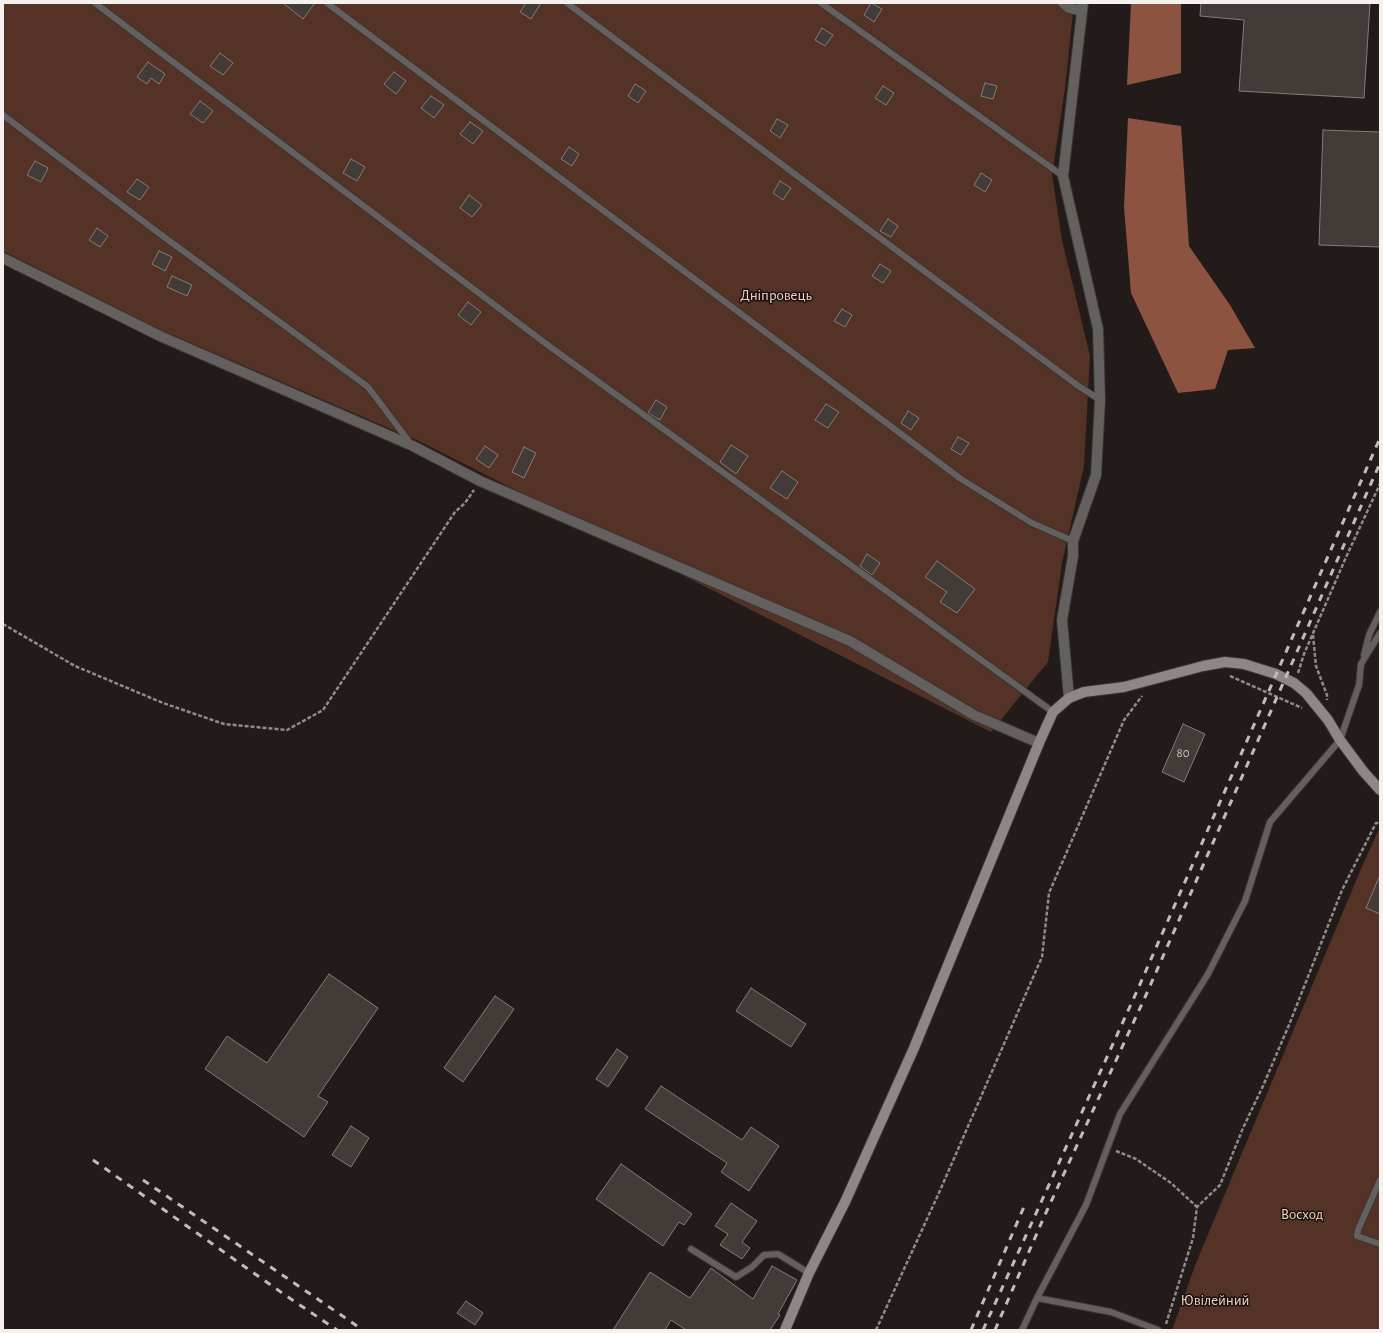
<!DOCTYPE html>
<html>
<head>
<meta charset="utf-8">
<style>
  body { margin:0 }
  #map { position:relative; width:1383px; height:1333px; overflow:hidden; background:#221b19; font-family:"Alegreya Sans",sans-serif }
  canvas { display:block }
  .frame { position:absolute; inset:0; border:4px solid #f6f1ef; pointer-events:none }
</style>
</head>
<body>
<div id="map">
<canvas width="1383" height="1333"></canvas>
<div class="frame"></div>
</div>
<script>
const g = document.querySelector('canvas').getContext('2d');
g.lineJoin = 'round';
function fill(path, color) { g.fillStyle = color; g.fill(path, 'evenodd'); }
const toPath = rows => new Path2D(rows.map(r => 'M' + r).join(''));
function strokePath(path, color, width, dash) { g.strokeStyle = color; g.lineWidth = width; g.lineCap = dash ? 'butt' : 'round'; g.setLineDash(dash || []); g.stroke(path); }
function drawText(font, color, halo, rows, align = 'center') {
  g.font = font + ' "Alegreya Sans",sans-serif'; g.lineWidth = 3; g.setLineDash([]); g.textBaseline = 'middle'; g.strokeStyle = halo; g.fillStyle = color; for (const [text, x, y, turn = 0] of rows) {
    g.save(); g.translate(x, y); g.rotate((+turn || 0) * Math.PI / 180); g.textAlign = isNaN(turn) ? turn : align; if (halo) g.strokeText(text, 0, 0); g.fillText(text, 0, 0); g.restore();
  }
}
fill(toPath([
  [3,3,1074,3,1065,89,1052,175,1062,240,1090,356,1084,466,1062,563,1048,662,991,732,421,442,147,324,3,251],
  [1379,829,1380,830,1380,1330,1172,1330,1196,1263,1363,864]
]), '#543225');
fill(toPath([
  [1131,3,1181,3,1181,73,1127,85],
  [1128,118,1181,126,1189,246,1230,305,1255,348,1228,350,1215,389,1178,393,1131,293,1124,207]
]), '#8c5440');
const building = toPath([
  [283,3,315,3,303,19,283,3],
  [526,3,541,3,531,19,520,12,526,3],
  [871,3,882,9,874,22,864,15,871,3],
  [1201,3,1370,3,1364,98,1239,91,1244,20,1200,16,1201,3],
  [822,28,833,35,825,46,815,40,822,28],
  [220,53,233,63,223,75,210,66,220,53],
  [148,62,165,74,159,84,151,78,147,84,137,77,148,62],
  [394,72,406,81,396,94,384,84,394,72],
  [985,83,997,86,993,99,981,96,985,83],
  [635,84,646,91,638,103,628,96,635,84],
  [883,86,894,93,886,105,875,98,883,86],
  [431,96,444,105,434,118,421,108,431,96],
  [200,101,213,111,203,123,190,114,200,101],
  [777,119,788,125,780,138,770,131,777,119],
  [470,122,483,131,473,144,460,134,470,122],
  [1323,130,1380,132,1380,247,1319,245,1323,130],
  [569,147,579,154,572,166,561,159,569,147],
  [351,159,365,167,357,181,343,173,351,159],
  [35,161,48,168,41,182,27,175,35,161],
  [981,173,992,180,985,192,974,185,981,173],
  [137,179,149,187,140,200,127,192,137,179],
  [780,181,791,188,783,200,773,193,780,181],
  [469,195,482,205,472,217,460,208,469,195],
  [888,219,898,226,891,237,880,231,888,219],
  [97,228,108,236,100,247,89,240,97,228],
  [159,251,172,257,165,271,152,264,159,251],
  [880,264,891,271,883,283,872,276,880,264],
  [172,276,192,285,187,296,167,287,172,276],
  [468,302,481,312,471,325,458,315,468,302],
  [842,309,852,315,845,327,834,321,842,309],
  [656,400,667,407,660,420,648,413,656,400],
  [826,404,839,412,828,428,815,420,826,404],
  [908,411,919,418,911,430,901,423,908,411],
  [958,437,969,443,961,455,951,449,958,437],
  [731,445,748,456,736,474,720,462,731,445],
  [485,446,498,455,489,468,476,459,485,446],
  [524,447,536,453,524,478,512,472,524,447],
  [782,471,798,482,787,499,770,488,782,471],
  [867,554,880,563,872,575,860,566,867,554],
  [937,561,975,589,957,613,940,602,947,592,925,577,937,561],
  [1183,724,1205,734,1184,782,1162,772,1183,724],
  [1380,875,1380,914,1366,908,1380,875],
  [329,974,378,1008,318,1096,328,1102,304,1137,205,1069,227,1036,267,1063,329,974],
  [751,988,806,1024,791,1047,736,1011,751,988],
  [495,996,514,1009,463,1082,444,1068,495,996],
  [617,1049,628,1057,608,1087,596,1079,617,1049],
  [661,1086,742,1140,751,1127,779,1146,749,1191,721,1172,727,1163,645,1109,661,1086],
  [351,1126,369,1138,351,1167,332,1155,351,1126],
  [621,1164,692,1214,684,1225,679,1222,663,1246,596,1199,621,1164],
  [731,1203,757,1221,742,1242,750,1248,742,1259,720,1245,728,1234,715,1226,731,1203],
  [772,1266,797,1280,778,1314,780,1315,770,1330,686,1330,671,1320,665,1330,613,1330,650,1272,690,1298,711,1268,753,1299,772,1266],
  [466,1301,483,1313,475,1325,457,1313,466,1301]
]);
fill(building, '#433b38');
strokePath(building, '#857c79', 1);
const lane = toPath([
  [95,3,545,343,1053,712],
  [327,3,961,479,1032,523,1073,541],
  [567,3,864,226,1077,385,1100,400],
  [821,3,1063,176],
  [3,115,156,231,368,387,411,444],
  [1364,655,1369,635,1380,612],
  [1380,1180,1358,1230,1357,1236,1380,1244],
  [691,1249,736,1277,752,1267,764,1255,778,1254,809,1273],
  [1037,1298,1111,1312,1158,1330],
  [1022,1330,1037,1298,1086,1205,1120,1114,1208,974,1245,901,1270,822,1340,740,1359,685,1361,664,1380,633]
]);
const street = toPath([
  [1063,3,1069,8,1082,11],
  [3,258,160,336,413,446,480,481,850,641,974,715,1039,743],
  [1069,698,1062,620,1073,556,1073,541,1096,475,1100,400,1098,329,1063,176,1083,3]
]);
const secondary = toPath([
  [785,1330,809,1273,845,1202,914,1048,1039,743,1053,712,1069,698,1084,692,1124,687,1203,666,1225,662,1244,664,1276,674,1294,683,1306,693,1328,720,1340,740,1363,771,1380,790]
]);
strokePath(lane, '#3b3533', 8);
strokePath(street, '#3b3533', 12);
strokePath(secondary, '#3b3533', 12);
strokePath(toPath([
  [3,624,75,666,163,703,224,724,287,730,323,710,455,512,465,503,474,490],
  [1313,635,1316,666,1327,695,1327,700],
  [1298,673,1304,654,1347,555,1380,484],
  [1230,676,1302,708],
  [1116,1151,1136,1159,1171,1183,1197,1207],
  [1166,1324,1193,1238,1197,1207,1220,1185,1243,1128,1263,1086,1289,1025,1342,890,1376,823,1380,823],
  [876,1330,938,1195,1042,957,1049,893,1124,720,1142,696]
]), '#918b89', 2.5, [4, 2]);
strokePath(lane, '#64605f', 6);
strokePath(street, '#64605f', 10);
strokePath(secondary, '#8d8785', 10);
strokePath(toPath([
  [93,1160,285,1295,337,1330],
  [143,1180,363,1330],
  [971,1330,1026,1202],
  [983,1330,1137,991,1380,438],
  [995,1330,1044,1217,1146,995,1380,463]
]), '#c1bcba', 3, [7, 7]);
drawText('13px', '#c9c4c1', null, [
  ["80",1183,753]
]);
drawText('15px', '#f4d0c3', '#191210', [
  ["Дніпровець",776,295],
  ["Восход",1302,1214],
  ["Ювілейний",1215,1300]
]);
</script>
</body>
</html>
